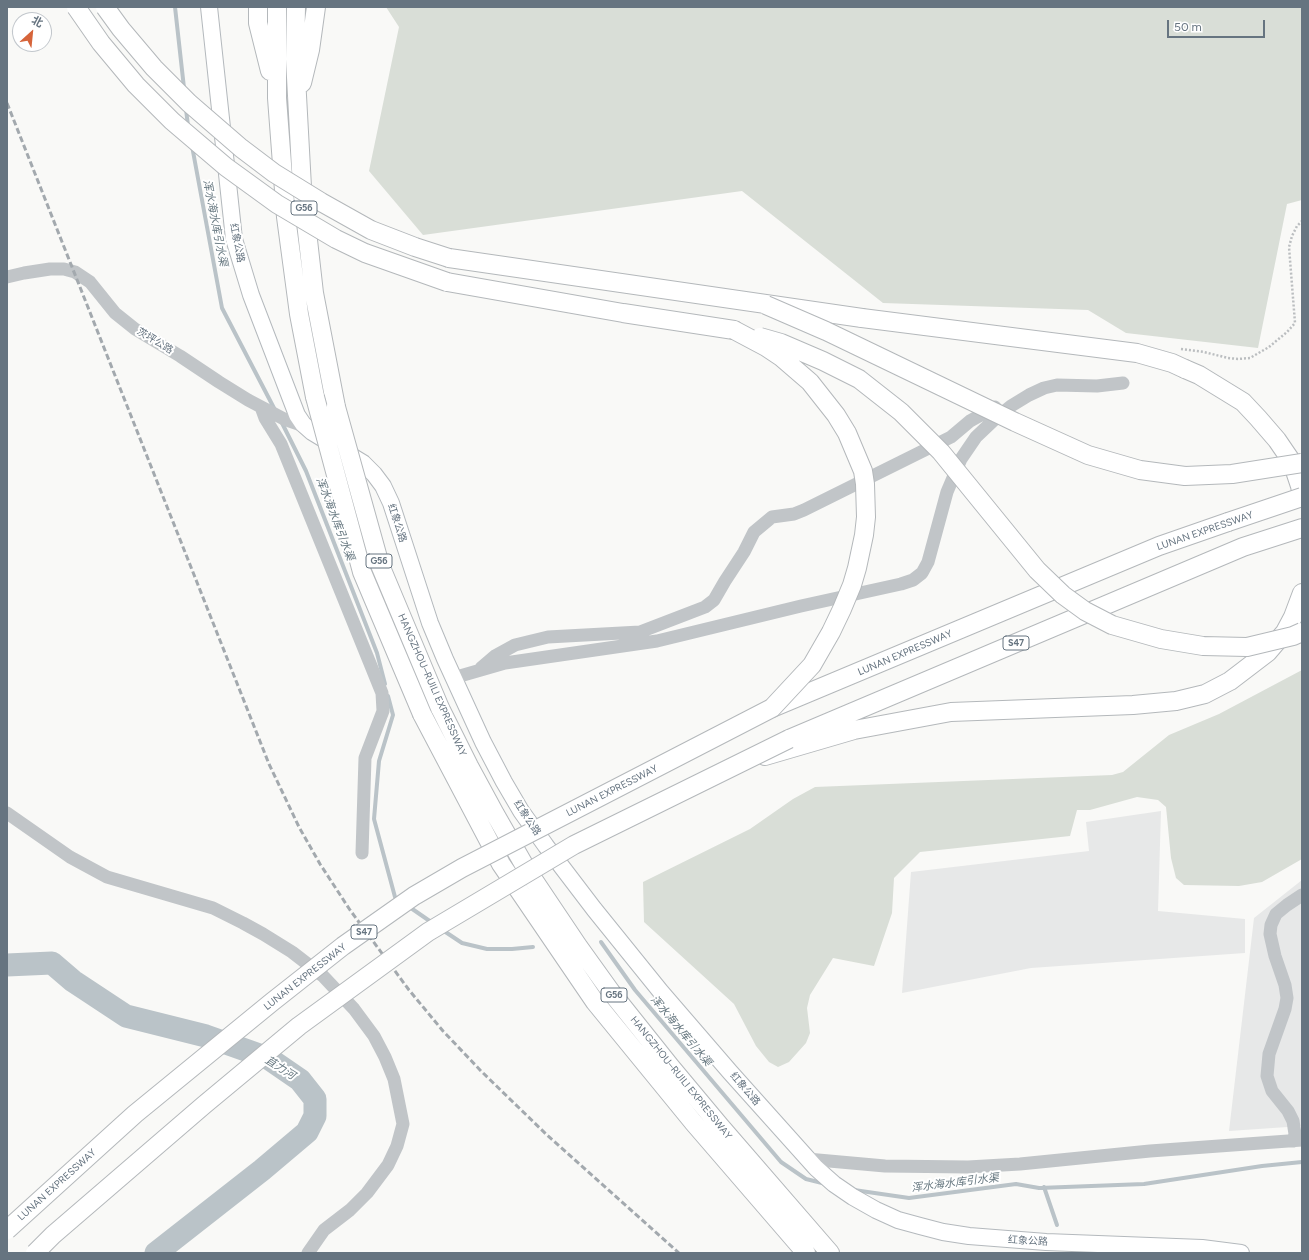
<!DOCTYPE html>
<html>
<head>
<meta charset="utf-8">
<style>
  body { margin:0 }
  #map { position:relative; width:1309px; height:1260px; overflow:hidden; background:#f9f9f7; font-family:Figtree,"Noto Sans SC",sans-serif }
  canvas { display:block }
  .frame { position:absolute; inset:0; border:8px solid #667480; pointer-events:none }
  .north { position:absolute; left:12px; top:12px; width:40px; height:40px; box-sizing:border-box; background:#fff; border:1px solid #c2c7cc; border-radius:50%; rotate:27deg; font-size:11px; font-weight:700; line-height:16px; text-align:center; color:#667480 }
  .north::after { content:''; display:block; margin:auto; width:14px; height:18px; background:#d6643a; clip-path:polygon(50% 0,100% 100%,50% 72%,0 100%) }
  .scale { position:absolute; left:1167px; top:20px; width:98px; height:18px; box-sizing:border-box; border:2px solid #667480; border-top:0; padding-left:5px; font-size:12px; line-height:14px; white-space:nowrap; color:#667480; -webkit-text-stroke:3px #fff; paint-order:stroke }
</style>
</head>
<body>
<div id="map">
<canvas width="1309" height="1260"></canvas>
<div class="frame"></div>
<div class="north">北</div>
<div class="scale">50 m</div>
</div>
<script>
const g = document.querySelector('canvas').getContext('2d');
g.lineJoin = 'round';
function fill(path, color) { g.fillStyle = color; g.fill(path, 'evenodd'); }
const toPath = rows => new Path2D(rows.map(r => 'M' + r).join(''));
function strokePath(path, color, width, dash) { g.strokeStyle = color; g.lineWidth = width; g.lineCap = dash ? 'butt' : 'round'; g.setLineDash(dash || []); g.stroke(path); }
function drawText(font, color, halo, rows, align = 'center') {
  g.font = font + ' Figtree,"Noto Sans SC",sans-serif'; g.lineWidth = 4; g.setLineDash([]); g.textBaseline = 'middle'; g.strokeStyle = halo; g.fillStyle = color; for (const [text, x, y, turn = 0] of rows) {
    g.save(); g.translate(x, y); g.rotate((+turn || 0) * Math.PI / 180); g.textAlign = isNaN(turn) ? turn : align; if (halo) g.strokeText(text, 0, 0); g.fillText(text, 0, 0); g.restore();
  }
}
fill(toPath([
  [1161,811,1158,911,1245,919,1245,953,1031,968,902,993,911,872,1089,851,1086,822],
  [1302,880,1302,1126,1229,1131,1254,918]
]), '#e7e8e8');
fill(toPath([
  [386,7,1302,7,1302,200,1287,204,1258,348,1126,333,1088,310,883,303,742,191,423,235,369,171,399,27],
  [1302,670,1302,859,1262,882,1239,886,1184,885,1176,878,1171,858,1166,807,1158,800,1137,797,1090,810,1077,810,1070,836,920,852,894,878,892,913,874,966,833,958,810,995,807,1008,810,1033,806,1043,789,1062,778,1067,769,1062,756,1046,734,1004,644,922,643,882,750,829,793,799,815,787,1112,775,1123,772,1169,735,1219,714]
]), '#d9ded7');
strokePath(toPath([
  [175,7,184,88],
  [186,109,188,126],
  [192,146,222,308,275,410],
  [281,421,306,471,377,653,385,684],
  [388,696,393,715,379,761,374,819,395,897,399,900],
  [408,906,434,924],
  [441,929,462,943,487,949,512,949,533,947],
  [601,942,635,990,781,1162,806,1179,826,1184],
  [1044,1187,1057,1225],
  [854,1190,909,1198,1016,1184,1039,1188,1144,1184,1262,1166,1302,1162]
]), '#bac3c8', 4);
strokePath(toPath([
  [7,965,52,963,73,981,126,1016,206,1036,268,1058,300,1080,315,1099,315,1116,307,1132,262,1170,156,1253]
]), '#bac3c8', 23);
const major = toPath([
  [209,7,234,239,251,295,297,415,303,424,312,432,363,463,374,474,383,486,391,503,430,623,445,659,483,742,504,782,521,811,546,846,594,909,661,992,730,1072,816,1168,834,1184,853,1197,876,1210,898,1220,920,1226,943,1232,969,1236,1046,1242,1202,1248,1241,1253]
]);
const highway = toPath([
  [258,7,258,23,270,71],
  [277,7,277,98,286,217,299,314,315,397],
  [296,7,295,59,302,187,314,293,336,407],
  [302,83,310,50,316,7],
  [449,258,862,318],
  [447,282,623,313,734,330],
  [1185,369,1199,375,1243,402,1258,418,1277,440,1292,462,1300,486,1302,497],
  [440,708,469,766,495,814,527,870,578,946,611,992,670,1066,720,1126,830,1253],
  [772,708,1159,546,1228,522],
  [422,714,501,864,595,1002,693,1122,806,1253],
  [789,739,1243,547,1302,528],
  [765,756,854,730,951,712,1133,705,1176,701,1205,694,1230,681,1268,652,1285,632,1293,617,1302,593]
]);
strokePath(major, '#b4b9bd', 18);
strokePath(highway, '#b4b8bb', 20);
strokePath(toPath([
  [1181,349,1204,352,1228,358,1238,359,1250,358,1269,347,1287,332,1295,323,1289,247,1292,236,1297,226,1302,221]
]), '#bbbec0', 2.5, [2, 2]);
strokePath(toPath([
  [7,277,24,273,50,269,64,269,75,272,90,282,115,313,135,329,180,356,219,382,248,400,284,419,307,427],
  [261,407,265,418,281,444,382,693,383,711,365,758,362,853],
  [481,668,495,656,515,645,548,637,640,632,705,607,714,600,725,581,744,552,754,532,772,517,794,514,804,510,951,437,970,421,995,407],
  [453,678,505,663,657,641,801,606,901,584,913,580,922,573,928,562,947,492,961,459,976,437,995,419,1011,406,1029,395,1044,388,1057,385,1097,386,1123,383],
  [7,813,70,857,107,877,213,908,243,923,263,934,292,952,323,976,354,1009,374,1036,385,1057,394,1079,403,1124,397,1146,388,1165,367,1193,350,1210,324,1230,308,1253],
  [1293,1141,1295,1134,1293,1121,1288,1111,1272,1091,1267,1076,1269,1054,1285,1009,1287,998,1285,985,1275,956,1270,934,1271,925,1276,914,1287,905,1302,895],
  [807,1159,885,1166,968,1167,1020,1164,1150,1151,1302,1140]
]), '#c1c5c8', 13);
strokePath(major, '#fff', 16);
strokePath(highway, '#fff', 18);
strokePath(toPath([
  [7,103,269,764,299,827,320,864,350,910,409,990,443,1031,481,1071,547,1135,679,1253]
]), '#a3a9ae', 3, [6, 3]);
const highwayBridge = toPath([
  [76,7,101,43,136,85,172,121,226,167,277,204,336,239,365,253,447,282],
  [105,7,121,29,154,68,189,103,241,148,274,173,321,202,371,230,415,247,449,258],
  [766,305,826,331,1015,422,1088,455,1140,470,1185,476,1232,474,1302,463],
  [862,318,1137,353,1172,363,1185,369],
  [760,337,781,343,823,361,859,379,901,412,941,452,1037,570,1063,595,1085,611,1112,625,1161,639,1203,646,1247,647,1293,636,1302,632],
  [315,397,362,572,422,714],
  [336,407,380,565,440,708],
  [1228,522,1302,497],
  [7,1230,135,1114,272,1002,343,946,414,896,462,868,772,708,812,665,831,632,842,609,852,585,857,568,864,535,866,517,865,484,863,471,847,433,836,415,810,382,781,357,766,347,734,330],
  [35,1253,53,1235,204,1105,299,1026,428,932,574,845,789,739]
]);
strokePath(highwayBridge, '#b4b8bb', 20, []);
strokePath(highwayBridge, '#fff', 18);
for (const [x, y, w] of [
  [304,208,26],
  [379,561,26],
  [1016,643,26],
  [364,932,26],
  [614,995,26]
]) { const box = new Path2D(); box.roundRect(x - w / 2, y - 7, w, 14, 3); g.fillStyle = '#fff'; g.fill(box); strokePath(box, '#667480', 1); }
drawText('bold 9px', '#667480', null, [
  ["G56",304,208],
  ["G56",379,561],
  ["S47",1016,643],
  ["S47",364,932],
  ["G56",614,995]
]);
drawText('10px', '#667480', '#fff', [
  ["红象公路",237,243,79],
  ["茨坪公路",155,341,31],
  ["红象公路",397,523,72],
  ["LUNAN EXPRESSWAY",1205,531,-19],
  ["LUNAN EXPRESSWAY",905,653,-23],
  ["HANGZHOU–RUILI EXPRESSWAY",432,685,66],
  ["LUNAN EXPRESSWAY",612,791,-27],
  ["红象公路",527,818,56],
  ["LUNAN EXPRESSWAY",305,977,-38],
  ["HANGZHOU–RUILI EXPRESSWAY",681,1078,51],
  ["红象公路",745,1089,49],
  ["LUNAN EXPRESSWAY",57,1185,-42],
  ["红象公路",1028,1241,3]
]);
drawText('italic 11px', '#677880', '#fff', [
  ["浑水海水库引水渠",215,223,79],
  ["浑水海水库引水渠",335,519,69],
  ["浑水海水库引水渠",681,1031,50],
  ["苴力河",280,1068,32],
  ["浑水海水库引水渠",955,1183,-7]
]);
</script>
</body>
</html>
